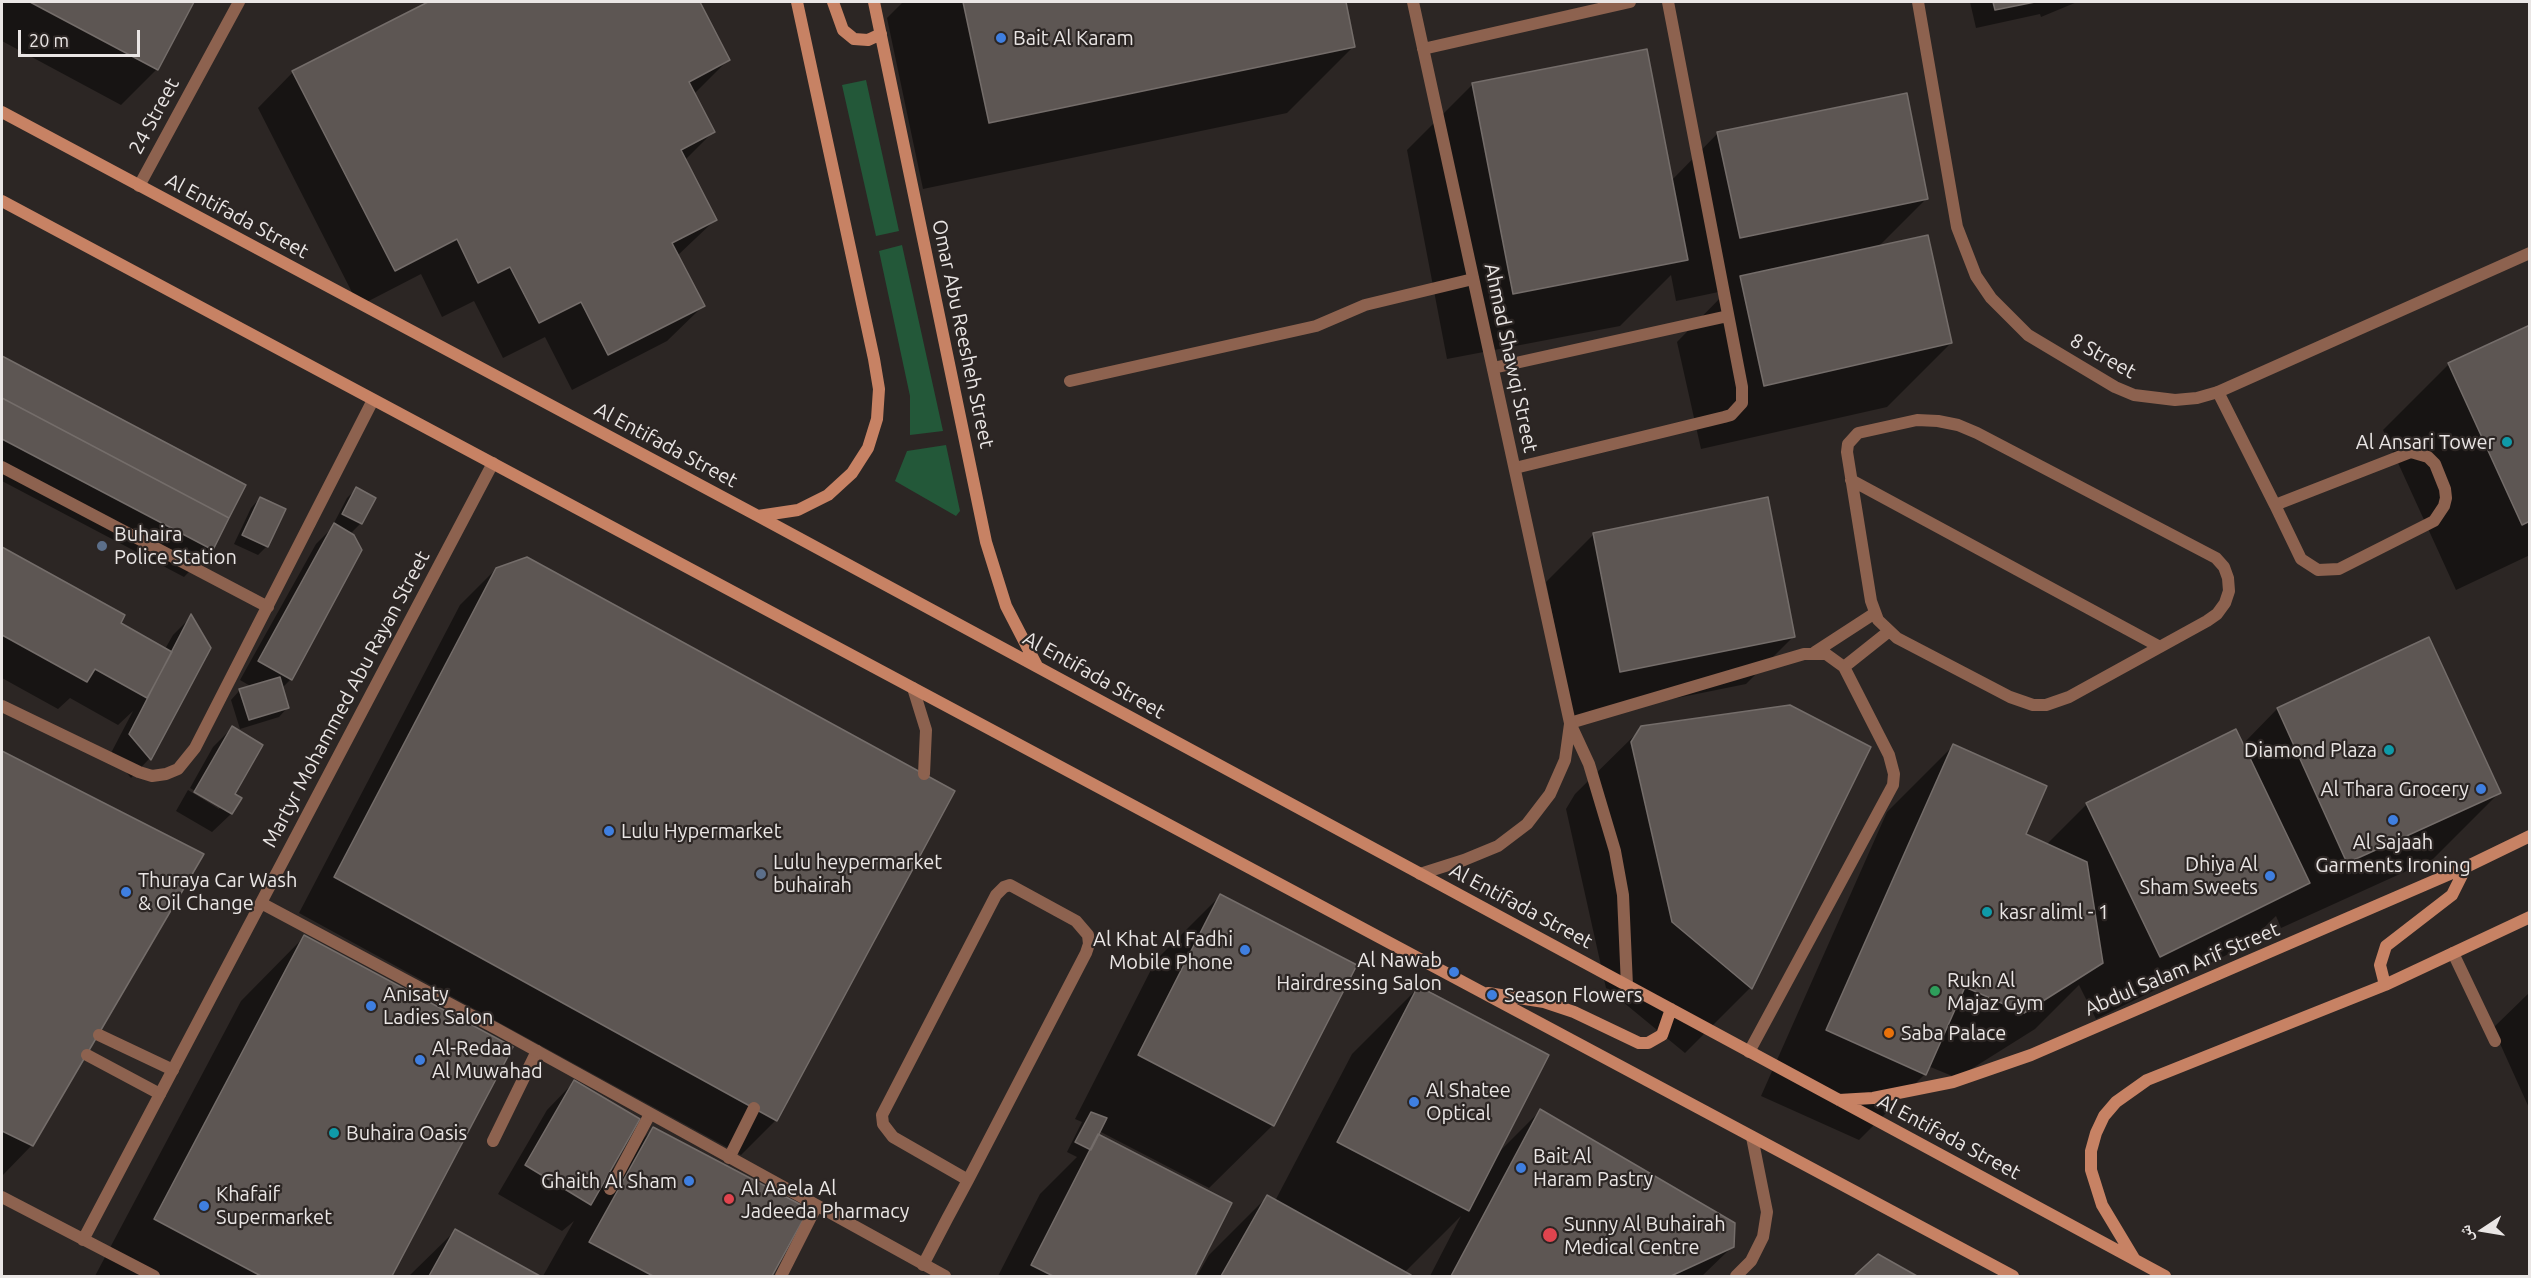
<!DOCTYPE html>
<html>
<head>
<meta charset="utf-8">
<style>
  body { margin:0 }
  #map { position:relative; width:2531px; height:1278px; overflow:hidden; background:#2c2624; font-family:Ubuntu,"Noto Naskh Arabic",sans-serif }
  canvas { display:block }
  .frame { position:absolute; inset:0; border:3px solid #eae6e5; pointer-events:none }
  .north { position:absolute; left:2453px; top:1200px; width:60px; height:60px; -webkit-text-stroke:4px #2c2624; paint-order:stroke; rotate:258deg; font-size:16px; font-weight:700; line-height:24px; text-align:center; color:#eae6e5 }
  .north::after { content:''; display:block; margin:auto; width:21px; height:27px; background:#eae6e5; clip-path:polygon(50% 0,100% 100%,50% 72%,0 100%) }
  .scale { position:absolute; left:18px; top:30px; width:122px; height:27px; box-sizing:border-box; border:3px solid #eae6e5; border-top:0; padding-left:8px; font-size:18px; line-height:21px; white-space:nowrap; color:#eae6e5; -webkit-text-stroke:4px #2c2624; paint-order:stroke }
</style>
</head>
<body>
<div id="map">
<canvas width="2531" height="1278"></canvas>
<div class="frame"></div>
<div class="north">ش</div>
<div class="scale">20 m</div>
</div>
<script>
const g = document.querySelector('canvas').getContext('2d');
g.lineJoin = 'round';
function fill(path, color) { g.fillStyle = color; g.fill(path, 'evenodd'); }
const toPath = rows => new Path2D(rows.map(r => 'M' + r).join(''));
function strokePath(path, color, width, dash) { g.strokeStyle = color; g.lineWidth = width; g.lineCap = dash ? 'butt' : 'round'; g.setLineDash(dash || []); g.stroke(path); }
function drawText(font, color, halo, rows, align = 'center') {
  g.font = font + ' Ubuntu,sans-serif'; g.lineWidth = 4.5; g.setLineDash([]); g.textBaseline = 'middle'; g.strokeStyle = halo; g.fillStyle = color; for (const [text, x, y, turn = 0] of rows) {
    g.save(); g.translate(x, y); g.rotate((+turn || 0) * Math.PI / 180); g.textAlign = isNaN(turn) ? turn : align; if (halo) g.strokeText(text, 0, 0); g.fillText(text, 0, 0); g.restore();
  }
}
fill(toPath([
  [866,80,899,231,876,236,842,85],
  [902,245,943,431,910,435,910,396,879,251],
  [946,445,960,511,956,516,895,481,907,451]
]), '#235839');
fill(toPath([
  [2,2,193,2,157,69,121,105,2,41],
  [431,2,698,2,728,60,694,94,713,132,685,160,715,220,677,256,703,306,667,341,572,390,545,337,503,358,474,301,442,317,421,274,359,306,258,108,293,72],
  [903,2,1344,2,1354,46,1287,113,923,189,887,18],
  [1970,2,2077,2,2041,17,2040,14,1976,28],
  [1473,84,1671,181,1718,133,1927,198,1878,247,1951,343,1887,407,1701,449,1677,342,1728,290,1676,301,1671,275,1620,326,1447,359,1407,150],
  [2530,327,2530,555,2456,590,2383,430,2449,364],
  [2,358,244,485,211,549,184,577,2,481],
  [356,489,374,498,361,523,350,534,291,679,282,688,288,707,279,717,240,729,231,700,240,690,252,687,240,680,316,544,336,524,334,523,347,498],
  [260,498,267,546,258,555,234,544,251,508],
  [1594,534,1794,636,1746,684,1573,719,1546,582],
  [2,549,123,616,119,624,165,649,173,635,191,617,209,648,149,759,131,778,111,753,133,711,118,725,70,698,58,709,2,678],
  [496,569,776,1120,741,1155,299,913,460,605],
  [2277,709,2499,793,2433,859,2281,928,2276,916,2245,946,2096,1019,2079,985,2035,1029,1957,1078,1928,1066,1925,1074,1859,1140,1761,1096,1887,812,1953,746,2024,835,2046,845,2087,804,2235,731,2242,745],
  [232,728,233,794,240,799,231,814,212,832,176,811,188,790,219,809,221,806,190,788,213,747],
  [1642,728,1869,748,1750,988,1685,1053,1606,988,1566,809,1575,794],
  [2,753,202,855,32,1145,2,1176],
  [1220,896,1273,1125,1209,1188,1099,1131,1097,1135,1230,1204,1193,1276,998,1276,1040,1194,1077,1157,1067,1152,1082,1122,1075,1119,1156,960],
  [304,937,511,1048,391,1276,95,1276,241,1001],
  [1418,988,1497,1154,1540,1111,1732,1247,1702,1276,1430,1276,1461,1216,1404,1273,1408,1276,1197,1276,1209,1255,1267,1197,1275,1201,1352,1054],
  [2530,992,2530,1110,2493,1028],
  [574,1082,608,1174,653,1129,807,1210,770,1276,543,1276,574,1221,562,1231,498,1194,547,1110],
  [455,1231,537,1276,409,1276],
  [1878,1256,1914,1276,1856,1276]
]), '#0007');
const building = toPath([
  [30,2,194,2,158,70,30,2],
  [428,2,700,2,730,60,689,82,715,132,681,150,717,220,672,243,705,306,608,355,581,302,539,323,510,267,478,283,457,239,395,271,292,71,428,2],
  [963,2,1346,2,1355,47,989,123,963,2],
  [1993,2,2035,2,1995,10,1993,2],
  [1647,49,1688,260,1513,294,1472,83,1647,49],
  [1907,93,1928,199,1740,238,1717,132,1907,93],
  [1928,235,1952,343,1764,386,1740,276,1928,235],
  [2530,325,2530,521,2522,525,2448,363,2530,325],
  [2,356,246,485,229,518,2,398,2,356],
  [2,398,229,518,213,550,2,439,2,398],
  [356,487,376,498,362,524,342,514,356,487],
  [260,497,286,509,268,547,242,535,260,497],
  [1768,497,1795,637,1620,672,1593,533,1768,497],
  [334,523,354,535,362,550,292,680,258,661,334,523],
  [2,547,125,615,121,623,172,652,147,698,95,669,87,682,2,635,2,547],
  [527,557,955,791,777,1121,334,877,496,568,527,557],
  [191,614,211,648,151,760,129,734,191,614],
  [2429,637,2501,793,2347,863,2277,708,2429,637],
  [280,677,289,708,249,720,239,689,280,677],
  [1790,705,1871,747,1752,989,1672,922,1631,742,1641,726,1790,705],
  [232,726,263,745,235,794,242,798,232,814,194,792,232,726],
  [2236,729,2310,883,2160,957,2086,803,2236,729],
  [1953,744,2047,786,2026,834,2087,862,2103,963,2024,1013,1965,987,1926,1075,1826,1030,1953,744],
  [2,751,204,854,33,1146,2,1131,2,751],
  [1220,894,1357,965,1274,1126,1138,1055,1220,894],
  [304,935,513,1047,392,1276,261,1276,154,1219,304,935],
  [1418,986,1549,1055,1469,1211,1337,1142,1418,986],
  [574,1080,640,1119,591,1205,525,1165,574,1080],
  [1540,1109,1735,1223,1734,1247,1671,1276,1451,1276,1540,1109],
  [1091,1112,1107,1118,1091,1150,1075,1142,1091,1112],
  [653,1127,809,1209,772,1276,653,1276,589,1242,653,1127],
  [1098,1134,1232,1203,1195,1276,1053,1276,1031,1265,1098,1134],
  [1267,1195,1411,1275,1410,1276,1221,1276,1267,1195],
  [455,1229,540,1276,429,1276,455,1229],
  [1878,1254,1917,1276,1854,1276,1878,1254]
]);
fill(building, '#5d5653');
strokePath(building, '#746d6a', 1.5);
strokePath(toPath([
  [1493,368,1728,316],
  [1070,381,1316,326,1365,305,1473,279],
  [2218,392,2275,505],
  [1917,420,1938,421,1958,425,1977,433,2216,558,2224,567,2228,578,2229,591,2225,603,2217,614,2207,621,2069,697,2046,705,2033,705,2010,697,1897,638,1878,620,1871,601,1847,452,1848,444,1858,433,1917,420],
  [2411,452,2428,457,2435,464,2445,489,2446,498,2444,506,2434,521,2339,569,2318,570,2301,559,2275,505,2411,452],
  [2,467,268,607],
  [1515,468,1724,417,1731,415,1742,403,1742,387,1668,2],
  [1851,480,2160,647],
  [1815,652,1875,613],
  [1844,667,1888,632],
  [913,688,926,730,924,774],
  [2,706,139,772,152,776,166,774,178,769,195,748,373,400],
  [1570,723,1804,654,1826,654,1844,667,1889,755,1894,774,1893,785,1749,1052],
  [2453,953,2495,1041],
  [99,1035,173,1070],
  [87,1055,160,1094],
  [493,1141,537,1051],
  [729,1158,754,1108],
  [610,1189,650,1114],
  [923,1265,947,1219,968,1180,1086,953,1089,944,1088,935,1076,921,1010,885,1004,887,996,895,882,1115,883,1124,893,1137,968,1180]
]), '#8d624f', 12);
strokePath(toPath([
  [1413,2,1570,723,1589,764,1615,851,1623,895,1627,986],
  [1918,2,1957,227,1976,276,1991,298,2028,335,2115,387,2134,395,2175,400,2197,398,2218,392,2530,253],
  [1423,49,1630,2],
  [139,186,239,2],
  [1420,874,1464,860,1498,846,1527,824,1550,794,1565,760,1570,724],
  [261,903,497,1029,945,1276],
  [2,1197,154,1276],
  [83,1240,493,463],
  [781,1276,816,1207],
  [1736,1276,1751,1261,1763,1237,1767,1212,1752,1137]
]), '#8d624f', 12);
strokePath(toPath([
  [833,2,843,30,854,39,868,40,881,34],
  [874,2,986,542,1006,606,1037,666],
  [2,112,758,516,2165,1276],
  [2,201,2013,1276],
  [758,516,798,510,828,495,852,473,868,448,877,419,879,389,874,359,797,2],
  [2385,985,2380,965,2386,946,2452,895,2466,867],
  [1488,993,1544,1002,1574,1012,1639,1043,1648,1043,1662,1035,1671,1009],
  [1839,1100,1873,1098,1953,1082,2031,1055,2466,867,2530,836],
  [2135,1260,2102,1205,2091,1170,2091,1151,2096,1133,2104,1116,2116,1102,2147,1080,2385,985,2530,917]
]), '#c78264', 12);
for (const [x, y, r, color] of [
  [1001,38,6,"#3f7fe0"],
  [2507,442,6,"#0f9aa8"],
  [102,546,6,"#5c6f8a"],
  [2389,750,6,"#0f9aa8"],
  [2481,789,6,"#3f7fe0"],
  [2393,820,6,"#3f7fe0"],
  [609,831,6,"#3f7fe0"],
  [761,874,6,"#5c6f8a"],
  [2270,876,6,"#3f7fe0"],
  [126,892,6,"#3f7fe0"],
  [1987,912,6,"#0f9aa8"],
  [1245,950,6,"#3f7fe0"],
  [1454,972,6,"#3f7fe0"],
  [1935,991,6,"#2e9e5b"],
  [1492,995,6,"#3f7fe0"],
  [371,1006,6,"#3f7fe0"],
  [1889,1033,6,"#e8710a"],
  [420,1060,6,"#3f7fe0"],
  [1414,1102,6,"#3f7fe0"],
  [334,1133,6,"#0f9aa8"],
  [1521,1168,6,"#3f7fe0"],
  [689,1181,6,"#3f7fe0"],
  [729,1199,6,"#e0444e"],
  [204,1206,6,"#3f7fe0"],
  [1550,1235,8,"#e0444e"]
]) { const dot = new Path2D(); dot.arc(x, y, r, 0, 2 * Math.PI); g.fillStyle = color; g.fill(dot); strokePath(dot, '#2c2624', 2); }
drawText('20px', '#eae6e5', '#2c2624', [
  ["Bait Al Karam",1013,38],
  ["Al Ansari Tower",2495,442,"right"],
  ["Buhaira",114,534],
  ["Police Station",114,557],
  ["Diamond Plaza",2377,750,"right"],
  ["Al Thara Grocery",2469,789,"right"],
  ["Lulu Hypermarket",621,831],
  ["Al Sajaah",2393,842,"center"],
  ["Garments Ironing",2393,865,"center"],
  ["Lulu heypermarket",773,862],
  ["buhairah",773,885],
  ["Dhiya Al",2258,864,"right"],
  ["Sham Sweets",2258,887,"right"],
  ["Thuraya Car Wash",138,880],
  ["& Oil Change",138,903],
  ["kasr aliml - 1",1999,912],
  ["Al Khat Al Fadhi",1233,939,"right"],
  ["Mobile Phone",1233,962,"right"],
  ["Al Nawab",1442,960,"right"],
  ["Hairdressing Salon",1442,983,"right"],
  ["Rukn Al",1947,980],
  ["Majaz Gym",1947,1003],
  ["Anisaty",383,994],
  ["Ladies Salon",383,1017],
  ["Season Flowers",1504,995],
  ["Saba Palace",1901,1033],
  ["Al-Redaa",432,1048],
  ["Al Muwahad",432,1071],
  ["Al Shatee",1426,1090],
  ["Optical",1426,1113],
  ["Buhaira Oasis",346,1133],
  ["Bait Al",1533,1156],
  ["Haram Pastry",1533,1179],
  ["Ghaith Al Sham",677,1181,"right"],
  ["Al Aaela Al",741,1188],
  ["Jadeeda Pharmacy",741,1211],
  ["Khafaif",216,1194],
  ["Supermarket",216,1217],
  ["Sunny Al Buhairah",1564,1224],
  ["Medical Centre",1564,1247]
], 'left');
drawText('20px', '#eae6e5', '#2c2624', [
  ["24 Street",154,116,-62],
  ["Al Entifada Street",237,216,28],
  ["Omar Abu Reesheh Street",963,334,78],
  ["8 Street",2103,356,29],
  ["Ahmad Shawqi Street",1511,358,78],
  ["Al Entifada Street",666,445,28],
  ["Al Entifada Street",1094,675,29],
  ["Martyr Mohammed Abu Rayan Street",346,699,-62],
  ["Al Entifada Street",1521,906,28],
  ["Abdul Salam Arif Street",2182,969,-23],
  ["Al Entifada Street",1949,1137,28]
]);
</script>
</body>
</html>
